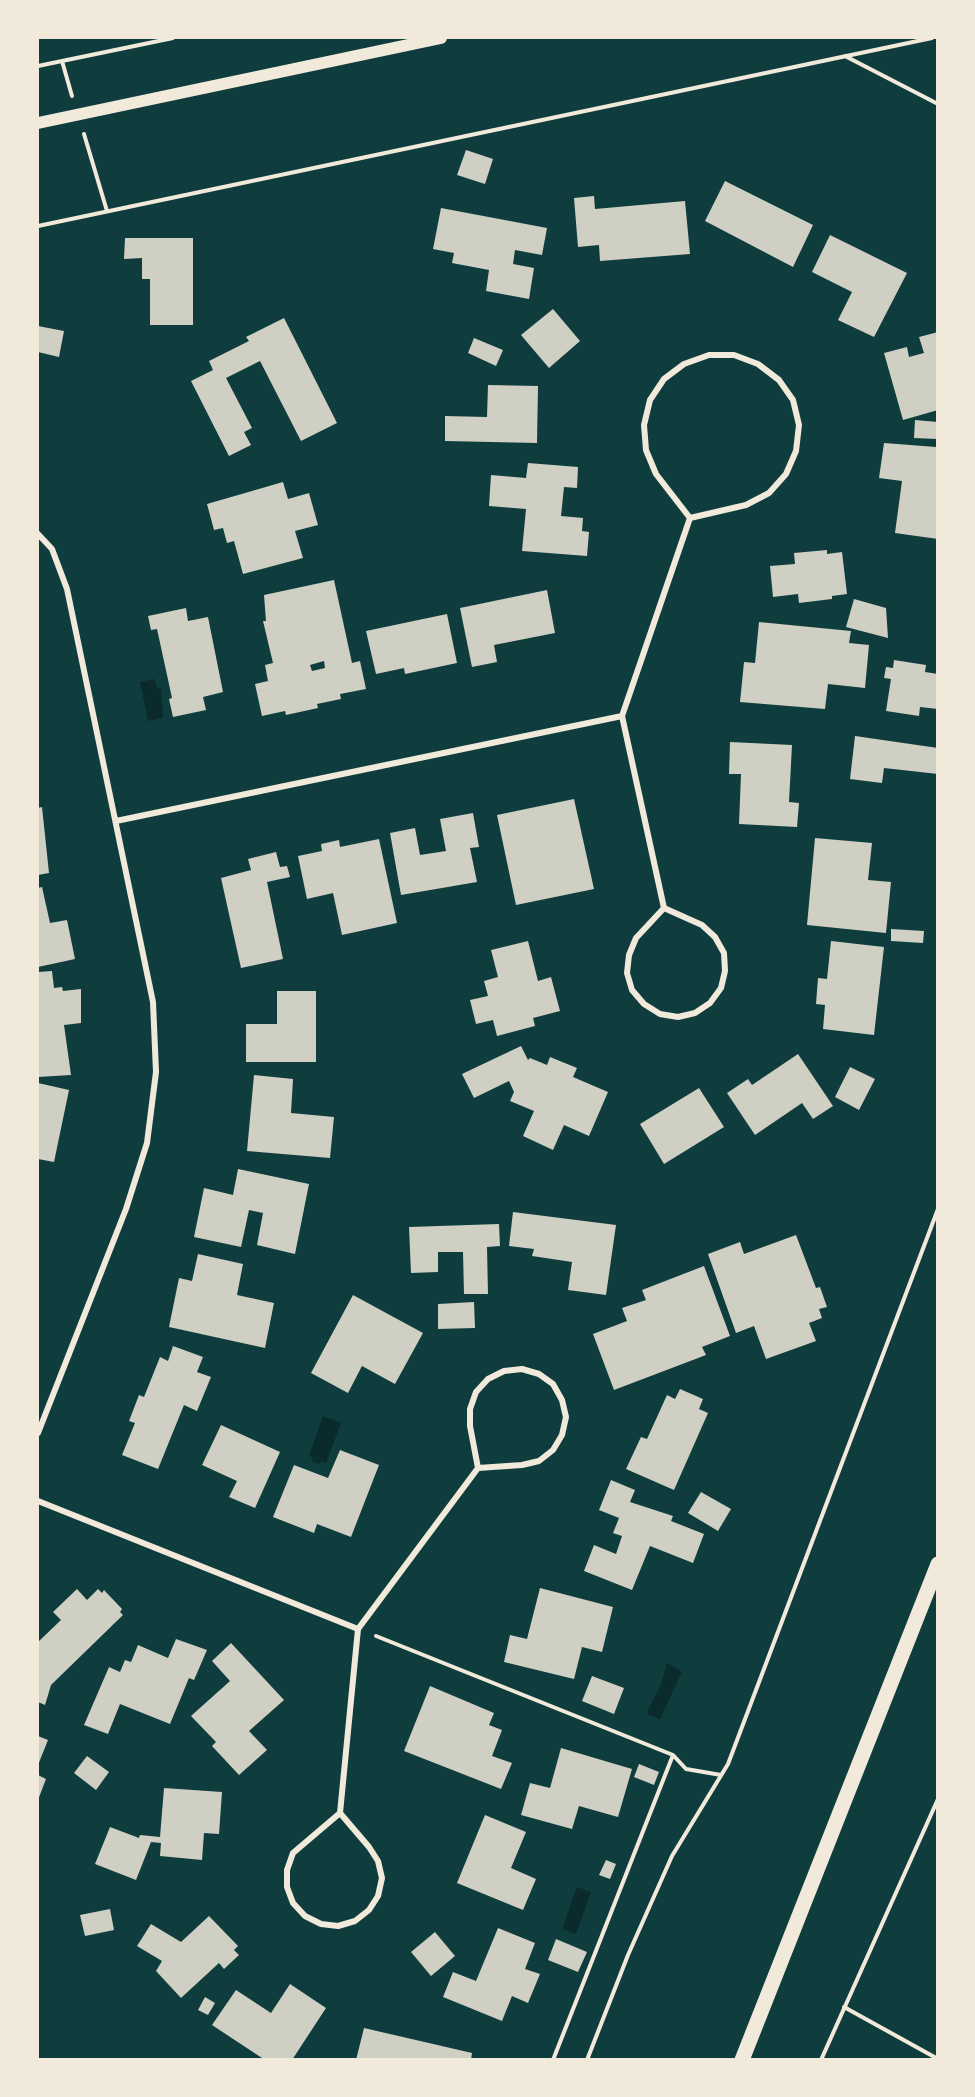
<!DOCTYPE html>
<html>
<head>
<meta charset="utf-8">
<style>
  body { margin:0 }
  #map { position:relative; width:975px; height:2097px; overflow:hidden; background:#0f3d3e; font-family:Lato,sans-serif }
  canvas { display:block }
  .frame { position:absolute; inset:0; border:39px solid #f1e9da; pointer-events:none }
</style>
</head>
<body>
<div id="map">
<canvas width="975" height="2097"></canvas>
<div class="frame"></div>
</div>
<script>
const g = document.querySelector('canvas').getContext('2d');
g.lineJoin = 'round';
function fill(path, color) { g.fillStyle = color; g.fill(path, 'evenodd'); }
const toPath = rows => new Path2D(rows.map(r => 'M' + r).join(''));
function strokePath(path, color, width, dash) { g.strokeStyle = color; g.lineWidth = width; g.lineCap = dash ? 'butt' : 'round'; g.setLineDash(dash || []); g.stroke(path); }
fill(toPath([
  [155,679,157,689,161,688,163,718,148,721,140,682],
  [323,1416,341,1423,326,1463,321,1461,320,1464,312,1462,313,1458,309,1456],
  [667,1663,682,1672,660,1719,648,1715,647,1712,660,1687],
  [577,1887,591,1892,576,1934,562,1929]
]), '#0a2a2b');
fill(toPath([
  [466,150,493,159,485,184,457,175],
  [725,181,813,225,793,267,705,221],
  [594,196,595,209,685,201,690,254,600,261,599,245,578,247,574,198],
  [441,208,547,228,542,255,515,250,513,264,534,268,529,299,486,291,489,270,452,263,454,253,433,249],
  [830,235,907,273,874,337,838,320,852,292,812,272],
  [125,238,193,238,193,325,150,325,150,279,142,279,142,258,124,259],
  [553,309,580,341,549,368,521,335],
  [284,318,337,423,301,441,260,361,226,378,252,428,244,432,251,445,229,456,191,381,213,370,209,361,249,341,246,337],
  [38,326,64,331,59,357,38,352],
  [938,332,938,410,903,420,884,353,907,347,909,357,924,353,919,337],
  [474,338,503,350,496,366,468,353],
  [488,385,538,386,537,443,445,441,445,416,487,417],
  [915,420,938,422,938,439,914,438],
  [884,443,936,447,938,539,895,533,902,481,879,478],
  [528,463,578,467,577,488,564,487,561,516,583,518,582,531,589,532,587,556,522,551,526,509,489,506,491,475,526,478],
  [283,482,288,499,309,493,318,525,295,531,303,558,243,574,234,541,227,543,223,528,214,530,207,504],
  [827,550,827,554,842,552,847,594,832,596,832,599,799,603,798,594,773,597,770,566,795,564,794,553],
  [334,580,352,663,360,661,366,689,340,694,341,699,317,704,318,708,286,715,285,711,262,716,255,684,268,681,265,665,273,663,263,621,266,621,264,595],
  [324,661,325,668,312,671,310,665],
  [547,590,555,633,494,645,497,662,472,667,460,608],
  [854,599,886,608,888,638,846,627],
  [186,608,188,621,208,617,223,692,203,697,206,710,173,717,169,699,172,698,157,629,151,630,148,616],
  [447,614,457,663,405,674,404,668,376,674,366,631],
  [759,622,851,631,849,643,869,645,865,688,828,684,825,709,740,702,744,662,755,663],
  [894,660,926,665,925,672,938,674,938,709,920,707,919,716,886,711,891,679,884,678,886,667,893,668],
  [855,736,938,748,938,774,884,768,882,783,850,779],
  [730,742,792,745,789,802,799,803,797,827,739,824,741,774,729,774],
  [574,799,594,889,516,905,497,815],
  [42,807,49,873,38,875,38,808],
  [473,813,479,847,470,848,477,882,401,895,390,833,415,828,420,855,446,851,440,819],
  [815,838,872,843,868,880,891,882,886,933,807,925],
  [379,839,397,923,342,935,333,893,307,899,298,856,322,851,321,844,339,840,340,847],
  [276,852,280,867,287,866,290,877,267,882,283,959,241,968,221,878,251,870,248,859],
  [42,887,50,923,67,920,75,959,38,967,38,888],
  [891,929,924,931,923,943,891,941],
  [528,941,538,981,551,977,560,1011,533,1018,535,1026,497,1036,493,1020,476,1024,470,1000,488,996,484,981,498,977,491,950],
  [831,941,884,947,874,1035,823,1029,825,1005,816,1004,818,978,827,979],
  [52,971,54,988,62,987,63,991,81,989,81,1023,64,1025,71,1075,38,1077,38,972],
  [277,991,316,991,316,1062,246,1062,246,1024,277,1024],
  [521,1046,528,1060,530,1058,547,1065,550,1057,577,1068,573,1077,608,1092,589,1136,564,1125,553,1150,523,1136,534,1111,510,1101,514,1092,509,1081,474,1098,462,1074],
  [798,1054,833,1106,813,1119,802,1103,755,1135,727,1093,748,1079,752,1085],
  [850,1067,875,1079,859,1110,835,1097],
  [254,1075,293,1079,291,1113,334,1117,330,1158,247,1151],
  [38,1083,69,1090,54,1162,38,1159],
  [699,1088,724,1127,664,1164,640,1124],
  [238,1169,309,1184,295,1254,257,1245,263,1213,249,1210,241,1247,194,1237,204,1188,233,1195],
  [513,1212,616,1225,606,1295,568,1290,572,1262,532,1256,534,1249,509,1246],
  [499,1224,500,1246,487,1247,488,1294,464,1294,463,1252,438,1252,438,1272,411,1273,409,1227],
  [796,1235,816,1288,820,1287,827,1307,819,1309,822,1318,809,1323,816,1341,766,1359,754,1326,736,1333,708,1254,740,1242,744,1254],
  [198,1254,243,1264,237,1295,274,1303,265,1348,169,1327,179,1278,192,1281],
  [704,1266,730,1336,702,1347,706,1355,614,1390,593,1334,627,1321,622,1308,646,1300,642,1290],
  [353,1295,423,1333,395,1384,362,1366,348,1393,311,1373],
  [474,1302,475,1328,438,1329,438,1304],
  [173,1346,203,1357,197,1372,211,1377,197,1411,184,1405,158,1469,122,1455,135,1423,129,1421,139,1395,144,1397,160,1357,168,1361],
  [680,1389,703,1399,699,1409,708,1413,674,1490,626,1469,641,1437,647,1439,667,1395,675,1399],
  [221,1425,280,1452,255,1508,229,1497,237,1481,202,1465],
  [340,1450,379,1465,351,1537,317,1524,314,1533,273,1517,294,1465,328,1478],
  [611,1480,635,1490,630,1502,673,1516,671,1521,704,1534,693,1563,650,1546,632,1590,584,1571,594,1545,616,1554,622,1536,613,1533,619,1518,599,1510],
  [701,1492,731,1509,718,1531,688,1513],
  [540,1588,613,1607,602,1652,582,1647,574,1679,504,1662,510,1635,527,1639],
  [77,1589,87,1600,98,1589,102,1593,104,1590,122,1609,120,1612,123,1615,51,1685,45,1705,38,1702,38,1642,61,1620,53,1612],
  [176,1639,207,1650,194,1680,189,1678,170,1724,120,1704,108,1734,84,1725,109,1667,120,1672,125,1660,131,1662,138,1645,168,1658],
  [231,1643,284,1700,249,1731,267,1750,239,1775,212,1746,216,1742,191,1716,230,1681,212,1661],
  [592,1676,624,1688,614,1714,582,1701],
  [430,1686,494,1713,489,1725,502,1730,492,1756,512,1763,501,1789,404,1751],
  [38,1736,48,1740,38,1765],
  [561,1748,632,1769,618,1817,579,1806,572,1829,521,1815,530,1783,550,1788],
  [87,1756,109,1772,96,1790,74,1773],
  [639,1764,659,1772,654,1785,634,1777],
  [38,1775,46,1779,38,1800],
  [164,1788,222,1792,219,1834,204,1833,202,1860,160,1856,161,1843,151,1842,136,1880,95,1864,110,1827,139,1838,140,1835,160,1837],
  [485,1815,526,1832,511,1868,536,1879,523,1910,457,1883],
  [606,1860,616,1864,610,1879,599,1875],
  [110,1909,114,1930,85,1936,80,1915],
  [209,1916,238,1946,234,1950,239,1955,224,1969,219,1963,181,1998,156,1971,162,1961,137,1946,151,1924,181,1942],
  [498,1928,535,1943,525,1969,540,1974,528,2003,512,1996,502,2021,443,1997,453,1972,476,1981],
  [435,1932,455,1956,431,1976,411,1952],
  [556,1939,587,1952,578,1972,548,1960],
  [290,1984,326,2008,292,2060,265,2060,212,2025,236,1990,271,2013],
  [205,1997,215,2003,208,2015,198,2010],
  [364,2028,472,2053,471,2060,356,2060]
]), '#cfcfc3');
strokePath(toPath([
  [845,56,938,104],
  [62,61,72,96],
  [38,66,173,38],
  [84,134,107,211],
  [38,226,932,38],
  [376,1636,673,1755,686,1769,721,1775],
  [844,2007,938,2059],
  [553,2060,673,1755],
  [587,2060,628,1955,672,1856,728,1764,938,1209],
  [821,2060,938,1799]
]), '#f1e9da', 4);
strokePath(toPath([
  [709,355,734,355,758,364,779,380,793,400,799,425,796,451,786,474,769,493,746,505,690,518,656,474,646,450,644,425,650,400,664,379,684,364,709,355],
  [38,534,52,549,67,589,153,1002,156,1072,147,1143,126,1209,38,1433],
  [622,716,690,518],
  [116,821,622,716,664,908],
  [664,908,702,925,715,937,724,953,725,971,721,988,710,1003,695,1013,678,1017,660,1014,644,1004,632,990,627,973,629,955,636,938,664,908],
  [38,1501,358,1629,340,1813,369,1847,378,1861,382,1878,378,1896,369,1910,355,1921,338,1926,321,1924,305,1916,293,1903,287,1887,287,1870,293,1853,340,1813],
  [358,1629,478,1468,470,1426,470,1409,476,1392,488,1379,504,1371,522,1369,539,1374,553,1384,562,1400,566,1417,562,1435,553,1450,539,1461,522,1465,478,1468]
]), '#f1e9da', 6);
strokePath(toPath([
  [38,123,441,38]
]), '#f1e9da', 12);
strokePath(toPath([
  [742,2060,938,1564]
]), '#f1e9da', 15);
</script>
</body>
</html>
